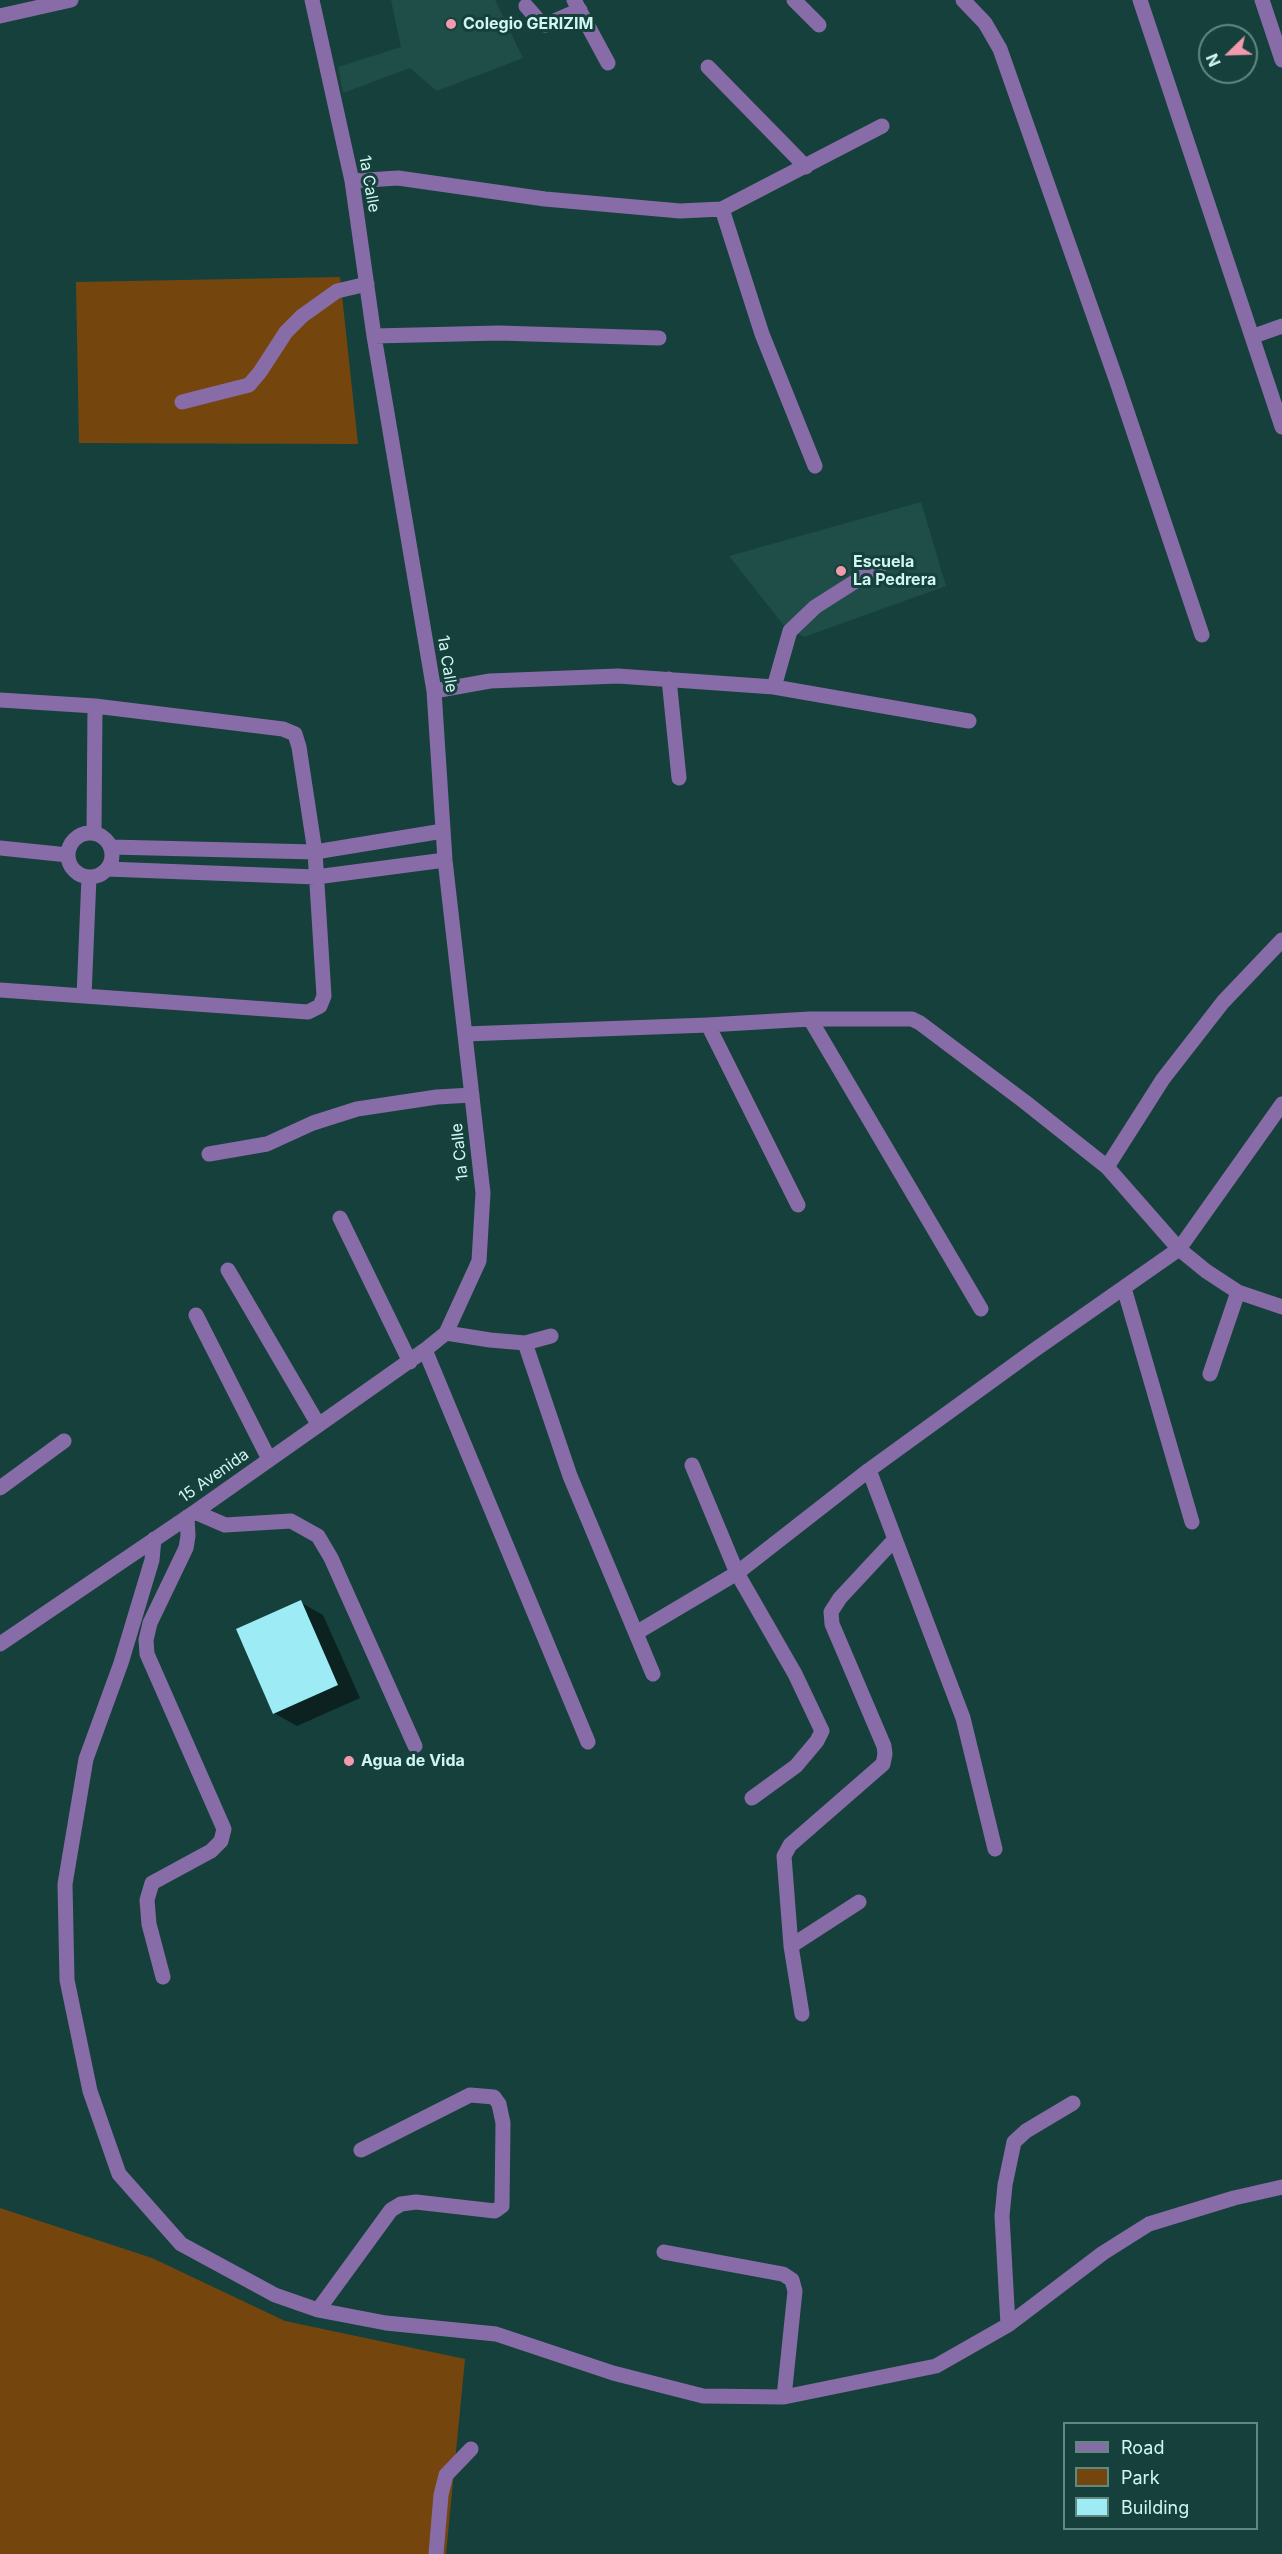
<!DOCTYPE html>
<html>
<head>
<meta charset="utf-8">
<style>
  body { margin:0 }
  #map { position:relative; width:1282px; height:2554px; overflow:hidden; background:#16403c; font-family:Inter,sans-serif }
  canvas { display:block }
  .legend { position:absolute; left:1063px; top:2422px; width:195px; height:108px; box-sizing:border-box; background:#16403c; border:2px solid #618984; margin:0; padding:8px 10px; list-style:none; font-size:18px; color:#d1f6f1 }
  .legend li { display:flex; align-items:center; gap:12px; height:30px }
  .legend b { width:30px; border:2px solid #618984 }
  .north { position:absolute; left:1198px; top:24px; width:60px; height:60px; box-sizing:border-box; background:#16403c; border:2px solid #618984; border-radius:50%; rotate:247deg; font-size:16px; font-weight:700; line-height:24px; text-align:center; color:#d1f6f1 }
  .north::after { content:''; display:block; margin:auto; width:21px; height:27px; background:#f29aad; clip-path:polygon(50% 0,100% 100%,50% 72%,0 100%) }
</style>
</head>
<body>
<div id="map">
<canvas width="1282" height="2554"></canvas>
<ul class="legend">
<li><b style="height:8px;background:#886ca7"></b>Road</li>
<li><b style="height:16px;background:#74460d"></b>Park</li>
<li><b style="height:16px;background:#9cebf5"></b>Building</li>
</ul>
<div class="north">N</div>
</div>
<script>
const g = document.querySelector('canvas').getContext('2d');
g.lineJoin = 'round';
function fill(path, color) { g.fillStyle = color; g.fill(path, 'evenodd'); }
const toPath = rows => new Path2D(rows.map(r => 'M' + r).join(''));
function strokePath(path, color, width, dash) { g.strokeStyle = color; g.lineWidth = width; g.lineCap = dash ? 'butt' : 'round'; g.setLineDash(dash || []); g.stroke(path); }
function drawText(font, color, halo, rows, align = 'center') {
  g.font = font + ' Inter,sans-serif'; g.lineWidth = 6; g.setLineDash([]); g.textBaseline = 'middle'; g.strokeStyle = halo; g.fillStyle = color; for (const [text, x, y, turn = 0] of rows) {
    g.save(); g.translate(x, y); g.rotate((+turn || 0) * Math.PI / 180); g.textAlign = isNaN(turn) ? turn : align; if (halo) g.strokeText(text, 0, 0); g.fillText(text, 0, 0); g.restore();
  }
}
fill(toPath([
  [391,0,495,0,523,58,437,91,410,68,343,93,338,67,401,47],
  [921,502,946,586,804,637,785,627,729,556]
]), '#1f4e49');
fill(toPath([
  [340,277,358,444,79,443,76,282],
  [0,2208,152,2258,285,2321,465,2359,446,2554,0,2554]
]), '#74460d');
fill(toPath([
  [300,1602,323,1615,360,1698,297,1726,274,1713]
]), '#0007');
fill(toPath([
  [301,1600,338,1685,273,1714,236,1629]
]), '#9cebf5');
strokePath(toPath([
  [574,0,608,63],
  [794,0,819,25],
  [963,0,985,23,1000,49,1117,382,1202,635],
  [1140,0,1282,427],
  [1262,0,1282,60],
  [526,6,540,22,545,25,580,10],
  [0,16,71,0],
  [708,67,806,167],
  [352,181,398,178,545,199,680,211,722,209,882,126],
  [722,209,762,334,815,466],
  [374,336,499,333,659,338],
  [1254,336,1282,326],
  [182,402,249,385,260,372,286,332,302,316,337,291,367,284],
  [669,679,679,778],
  [774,687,790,631,815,607,881,565],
  [434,691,490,681,618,676,774,687,969,721],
  [0,700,95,706,283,729,295,734,299,747,315,852,324,996,320,1006,308,1012,0,990],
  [94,833,95,706],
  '68 855a22 22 0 1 1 44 0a22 22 0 1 1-44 0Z',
  [111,847,315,852,443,831],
  [0,848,68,855],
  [107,869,316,877,445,860],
  [84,996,89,877],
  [810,1019,981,1309],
  [708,1025,798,1205],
  [465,1034,708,1025,810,1019,912,1019,920,1023,1025,1102,1107,1167,1179,1249,1206,1271,1238,1292,1282,1307],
  [209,1154,267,1144,313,1123,357,1109,437,1097,472,1095],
  [1107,1167,1163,1079,1223,1002,1282,940],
  [340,1218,410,1362],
  [228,1270,318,1424],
  [1124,1288,1192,1522],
  [196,1315,269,1459],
  [446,1333,490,1340,525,1343,551,1336],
  [525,1343,570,1476,653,1674],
  [425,1350,588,1742],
  [1210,1374,1238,1292],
  [692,1465,737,1573,795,1674,822,1731,817,1741,796,1766,752,1798],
  [0,1488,64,1441],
  [195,1512,225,1525,291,1521,318,1536,331,1558,415,1746],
  [154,1539,152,1560,121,1663,86,1759,65,1884,67,1980,90,2091,119,2174,181,2244,275,2295,318,2310,386,2323,496,2334,613,2373,703,2396,784,2397,936,2366,1008,2325,1103,2253,1149,2224,1234,2198,1282,2187],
  [895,1539,963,1718,995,1849],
  [636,1633,737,1573,869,1470,1033,1351,1179,1249,1282,1104],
  [0,1644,195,1512,425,1350,446,1333,479,1261,483,1193,445,860,434,691,374,336,352,181,312,0],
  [859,1902,791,1946,784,1856,790,1845,883,1764,885,1754,884,1746,832,1624,831,1612,840,1598,895,1539,869,1470],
  [791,1946,802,2014],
  [163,1977,149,1924,147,1900,152,1883,211,1851,221,1841,224,1829,147,1654,146,1640,150,1623,186,1548,188,1536,187,1517],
  [664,2252,783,2274,792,2280,795,2291,784,2397],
  [318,2310,391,2210,401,2204,416,2202,495,2211,502,2206,503,2123,499,2104,494,2097,470,2095,361,2150],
  [1008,2325,1002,2216,1005,2185,1014,2142,1026,2131,1073,2103],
  [436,2554,441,2495,446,2475,471,2449]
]), '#886ca7', 15);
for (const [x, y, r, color] of [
  [451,24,6,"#f29aad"],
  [841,571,6,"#f29aad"],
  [349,1761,6,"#f29aad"]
]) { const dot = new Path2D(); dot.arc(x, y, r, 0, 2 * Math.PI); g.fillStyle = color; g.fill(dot); strokePath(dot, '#16403c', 2); }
drawText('bold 16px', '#d1f6f1', '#16403c', [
  ["Colegio GERIZIM",463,24],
  ["Escuela",853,562],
  ["La Pedrera",853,580],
  ["Agua de Vida",361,1761]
], 'left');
drawText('16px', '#d1f6f1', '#16403c', [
  ["1a Calle",369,184,80],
  ["1a Calle",447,664,81],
  ["1a Calle",460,1152,-96],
  ["15 Avenida",214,1476,-35]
]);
</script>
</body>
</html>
